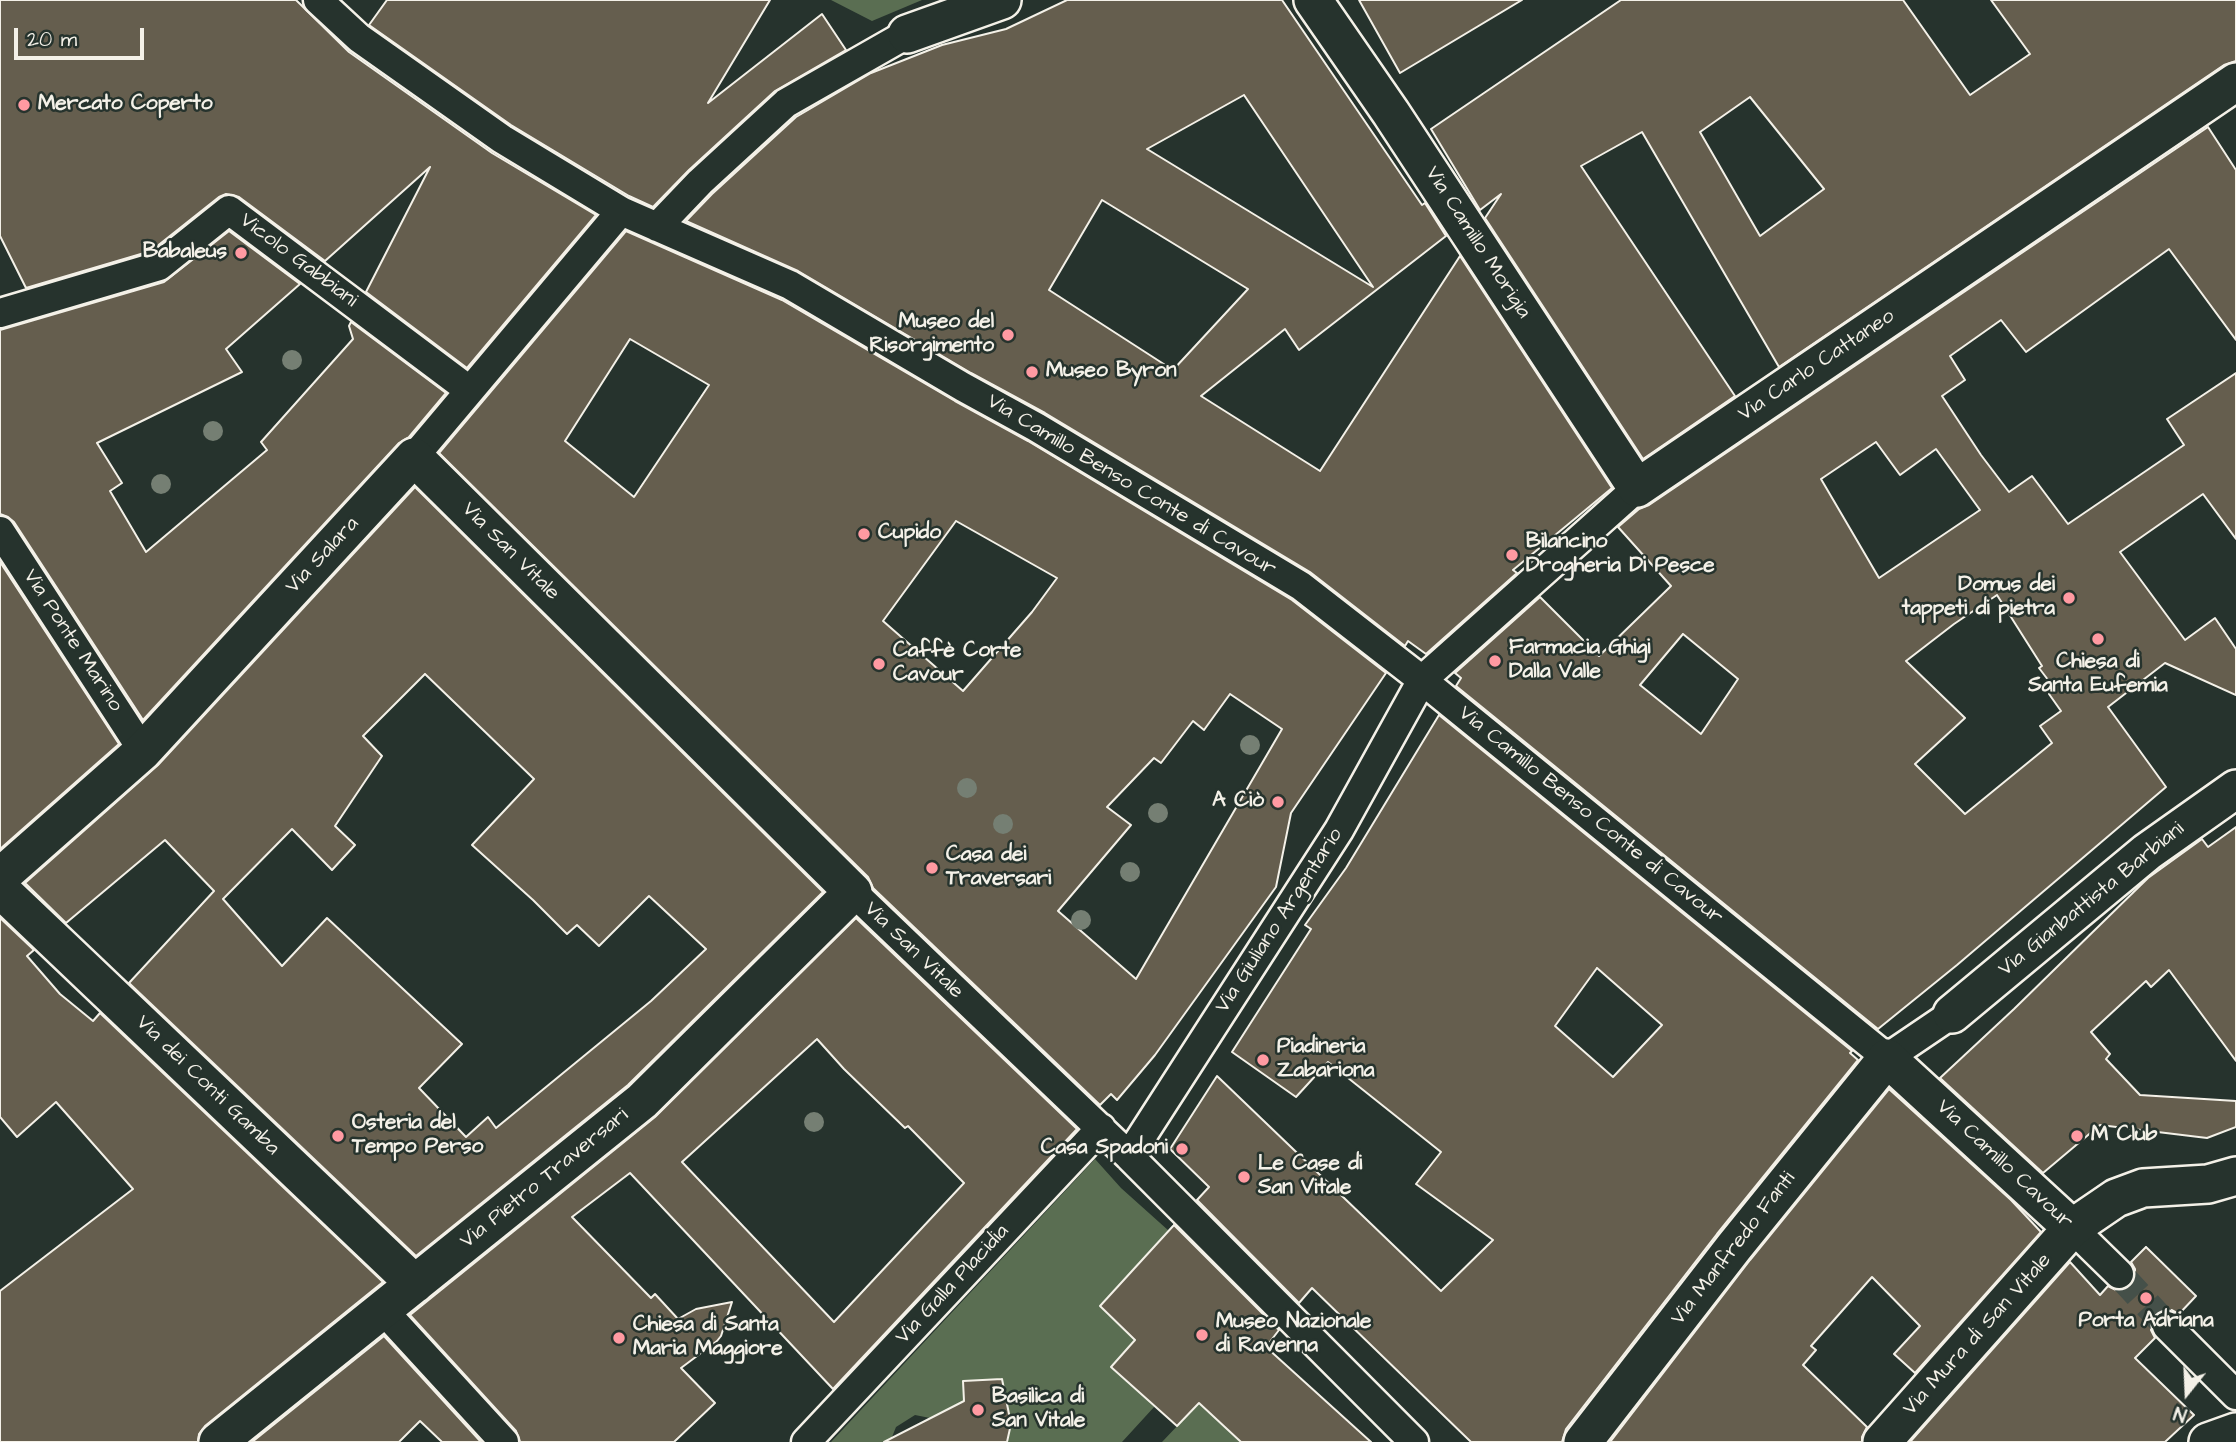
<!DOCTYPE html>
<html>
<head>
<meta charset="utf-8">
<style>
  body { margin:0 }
  #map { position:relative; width:2236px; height:1442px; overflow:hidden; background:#26332d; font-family:"Architects Daughter",sans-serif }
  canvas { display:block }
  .north { position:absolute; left:2152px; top:1358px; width:70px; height:70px; -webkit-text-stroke:5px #26332d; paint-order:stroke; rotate:198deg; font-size:19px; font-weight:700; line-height:28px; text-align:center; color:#f4f1e8 }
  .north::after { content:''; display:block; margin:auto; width:24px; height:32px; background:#f4f1e8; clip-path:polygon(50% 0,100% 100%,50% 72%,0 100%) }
  .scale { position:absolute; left:14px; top:28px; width:130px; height:32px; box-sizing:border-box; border:4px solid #f4f1e8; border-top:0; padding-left:9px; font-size:21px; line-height:24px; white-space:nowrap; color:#f4f1e8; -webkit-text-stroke:5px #26332d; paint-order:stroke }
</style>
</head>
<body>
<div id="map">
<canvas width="2236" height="1442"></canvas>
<div class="north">N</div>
<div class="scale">20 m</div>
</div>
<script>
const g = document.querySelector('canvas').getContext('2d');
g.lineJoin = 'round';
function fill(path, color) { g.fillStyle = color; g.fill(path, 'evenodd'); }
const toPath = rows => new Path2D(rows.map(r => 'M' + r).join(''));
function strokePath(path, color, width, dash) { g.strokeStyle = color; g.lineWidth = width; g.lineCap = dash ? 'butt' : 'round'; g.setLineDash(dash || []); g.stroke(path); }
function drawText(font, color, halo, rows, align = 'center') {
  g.font = font + ' "Architects Daughter",sans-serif'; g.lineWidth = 5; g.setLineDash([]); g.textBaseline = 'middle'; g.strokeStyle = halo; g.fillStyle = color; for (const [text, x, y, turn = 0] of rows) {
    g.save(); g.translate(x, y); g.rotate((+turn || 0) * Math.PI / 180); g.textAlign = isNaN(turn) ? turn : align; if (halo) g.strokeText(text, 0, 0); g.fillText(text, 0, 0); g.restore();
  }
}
fill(toPath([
  [831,0,922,0,872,21],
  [1095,1159,1121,1188,1169,1231,1100,1306,1135,1340,1111,1367,1155,1406,1122,1442,1004,1442,1011,1424,1002,1379,963,1381,964,1405,940,1420,915,1415,896,1427,890,1442,831,1442],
  [1199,1403,1241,1442,1162,1442]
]), '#5a6e52');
const building = toPath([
  [0,0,296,0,349,52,492,153,596,215,467,368,366,292,430,167,325,261,239,197,226,194,219,197,151,251,26,288,0,236,0,0],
  [387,0,770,0,708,103,822,14,846,50,775,91,689,170,653,207,629,196,511,125,369,25,387,0],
  [1067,0,1282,0,1422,205,1425,203,1446,236,1299,350,1285,329,1201,396,1320,471,1460,256,1612,488,1513,570,1517,573,1426,654,1408,641,1405,646,1310,572,1045,413,971,373,798,271,686,221,712,194,796,117,871,73,942,45,1006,29,1067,0],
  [1244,95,1373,287,1147,149,1244,95],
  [1102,200,1248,289,1173,370,1049,290,1102,200],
  [1359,0,1522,0,1400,73,1359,0],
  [1621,0,1903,0,1970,95,2030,54,1991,0,2236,0,2236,61,2224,65,1779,367,1642,132,1581,166,1735,396,1643,459,1485,218,1501,194,1480,210,1431,129,1621,0],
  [1750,97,1824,189,1760,236,1700,132,1750,97],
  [2208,127,2236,170,2236,340,2169,249,2026,352,2001,320,1950,356,1965,380,1942,396,1981,455,2009,492,2032,476,2068,524,2184,445,2167,419,2236,373,2236,539,2203,494,2120,552,2185,640,2215,618,2236,649,2236,695,2165,663,2108,707,2166,787,1957,965,1878,1029,1456,686,1461,678,1455,673,1540,597,1599,656,1671,586,1618,527,1639,509,1649,505,2208,127],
  [1876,442,1900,475,1936,449,1980,510,1879,578,1821,479,1876,442],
  [1997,595,2042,666,2039,668,2055,689,2049,694,2061,711,2040,726,2052,743,1965,814,1915,764,1965,718,1906,661,1954,624,1997,595],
  [1683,634,1738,679,1701,734,1640,685,1683,634],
  [229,231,300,284,226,349,242,372,97,443,122,483,110,491,146,552,267,450,261,442,353,339,349,326,351,322,446,393,409,437,399,443,143,720,14,522,8,517,0,514,0,330,164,282,229,231],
  [626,231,782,300,955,401,1028,441,1292,600,1386,673,1291,813,1276,887,1155,1055,1117,1100,1111,1094,1100,1105,873,888,868,877,439,453,626,231],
  [630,339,709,385,634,497,565,441,630,339],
  [956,521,1057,578,1032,612,963,691,883,621,956,521],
  [1230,694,1282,729,1136,979,1058,911,1131,825,1107,807,1154,758,1161,763,1193,721,1204,730,1230,694],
  [415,487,823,892,628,1085,416,1256,129,983,214,891,165,840,66,923,25,883,158,765,415,487],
  [425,674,534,779,472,845,533,900,567,934,577,925,599,946,649,896,706,949,651,1001,496,1128,488,1117,466,1137,419,1088,462,1044,327,918,282,966,223,899,292,829,332,870,355,845,335,826,382,756,363,736,425,674],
  [0,562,119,744,0,849,0,562],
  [1439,715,1852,1051,1850,1053,1858,1060,1717,1234,1566,1429,1562,1442,1471,1442,1312,1288,1299,1303,1197,1200,1209,1187,1170,1149,1217,1076,1441,1291,1493,1240,1416,1184,1441,1152,1328,1062,1296,1097,1232,1052,1311,929,1305,925,1346,868,1439,715],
  [1597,968,1662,1025,1613,1077,1555,1026,1597,968],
  [2236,827,2236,1061,2169,970,2151,987,2146,981,2091,1032,2110,1054,2106,1059,2140,1095,2236,1101,2236,1127,2207,1138,2100,1125,2043,1173,1940,1078,2014,1009,2148,878,2202,839,2208,847,2236,827],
  [0,918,34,950,27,956,60,994,93,1021,100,1013,383,1282,205,1426,199,1434,198,1442,0,1442,0,1291,133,1189,56,1102,17,1137,0,1117,0,918],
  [856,918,1077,1129,833,1389,630,1173,572,1217,651,1298,655,1294,678,1319,696,1309,732,1302,721,1336,717,1341,681,1368,715,1403,674,1442,520,1442,516,1431,410,1315,655,1117,856,918],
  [817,1039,844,1069,905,1128,908,1126,964,1183,834,1322,682,1162,817,1039],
  [1889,1089,2011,1200,2041,1232,1915,1373,1894,1354,1920,1326,1872,1277,1811,1346,1816,1350,1803,1365,1867,1427,1862,1437,1862,1442,1610,1442,1750,1260,1889,1089],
  [1174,1225,1279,1330,1266,1347,1371,1442,1241,1442,1199,1403,1177,1426,1111,1367,1135,1340,1100,1306,1174,1225],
  [2146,1247,2196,1296,2179,1314,2172,1310,2163,1310,2155,1315,2151,1321,2151,1330,2155,1338,2135,1358,2194,1415,2165,1442,1910,1442,2070,1262,2100,1295,2108,1286,2116,1290,2124,1290,2130,1286,2135,1277,2135,1269,2131,1262,2146,1247],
  [384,1336,481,1442,442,1442,420,1421,399,1442,252,1442,384,1336],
  [1002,1379,1011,1424,1007,1442,884,1442,964,1401,963,1381,1002,1379]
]);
fill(building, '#655e4e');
strokePath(building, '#f4f1e8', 2);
strokePath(toPath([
  [2119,1274,2167,1326]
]), '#455049', 28, [28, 14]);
const pedestrian = toPath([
  [318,0,359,38,502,139,621,211,790,285,963,387,1036,427,1301,586,1422,680,1887,1058,1952,1014],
  [657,227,700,182,786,103,907,34],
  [0,313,159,266,229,210,469,390],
  [414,457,621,211],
  [0,531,143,751],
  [853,892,1129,1156,1414,1442],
  [1129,1156,1339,830,1422,680,1637,488],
  [2072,1228,2119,1274],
  [383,1310,504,1442],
  [2167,1326,2236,1395],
  [806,1442,1101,1128]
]);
const minor = toPath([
  [1313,0,1391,113,1637,488,2236,82],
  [907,34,1002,0],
  [0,877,143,751,414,457,853,892,642,1101,218,1442],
  [0,889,415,1284],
  [1952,1014,2147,852,2236,789],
  [1583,1442,1734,1247,1887,1058,2072,1228],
  [1882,1442,2072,1228,2116,1198,2143,1188,2208,1184,2236,1176],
  [2208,1442,2236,1432]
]);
strokePath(pedestrian, '#f4f1e8', 33);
strokePath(minor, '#f4f1e8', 42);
strokePath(pedestrian, '#26332d', 28);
strokePath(minor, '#26332d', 37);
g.fillStyle = '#757f73';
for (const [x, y] of [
  [292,360],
  [213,431],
  [161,484],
  [1250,745],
  [967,788],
  [1158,813],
  [1003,824],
  [1130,872],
  [1081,920],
  [814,1122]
]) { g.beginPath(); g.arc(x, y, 10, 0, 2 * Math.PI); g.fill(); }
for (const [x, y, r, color] of [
  [24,105,7,"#ff9aa2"],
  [241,253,7,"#ff9aa2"],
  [1008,335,7,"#ff9aa2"],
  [1032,372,7,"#ff9aa2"],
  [864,534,7,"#ff9aa2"],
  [1512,555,7,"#ff9aa2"],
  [2069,598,7,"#ff9aa2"],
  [2098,639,7,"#ff9aa2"],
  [1495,661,7,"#ff9aa2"],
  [879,664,7,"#ff9aa2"],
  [1278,802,7,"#ff9aa2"],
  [932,868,7,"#ff9aa2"],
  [1263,1060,7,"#ff9aa2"],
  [338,1136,7,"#ff9aa2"],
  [2077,1136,7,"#ff9aa2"],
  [1182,1149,7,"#ff9aa2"],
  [1244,1177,7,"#ff9aa2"],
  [2146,1298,7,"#ff9aa2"],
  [1202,1335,7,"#ff9aa2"],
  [619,1338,7,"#ff9aa2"],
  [978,1410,7,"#ff9aa2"]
]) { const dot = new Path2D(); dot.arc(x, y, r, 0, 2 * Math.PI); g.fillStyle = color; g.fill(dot); strokePath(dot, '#26332d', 2.5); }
drawText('bold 21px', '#f4f1e8', '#26332d', [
  ["Mercato Coperto",38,105],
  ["Babaleus",227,253,"right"],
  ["Museo del",994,323,"right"],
  ["Risorgimento",994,347,"right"],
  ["Museo Byron",1046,372],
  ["Cupido",878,534],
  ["Bilancino",1526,543],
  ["Drogheria Di Pesce",1526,567],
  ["Domus dei",2055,586,"right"],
  ["tappeti di pietra",2055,610,"right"],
  ["Farmacia Ghigi",1509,649],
  ["Dalla Valle",1509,673],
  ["Caffè Corte",893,652],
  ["Cavour",893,676],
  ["Chiesa di",2098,663,"center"],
  ["Santa Eufemia",2098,687,"center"],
  ["A Ciò",1264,802,"right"],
  ["Casa dei",946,856],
  ["Traversari",946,880],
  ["Piadineria",1277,1048],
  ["Zabariona",1277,1072],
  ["Osteria del",352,1124],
  ["Tempo Perso",352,1148],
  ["M Club",2091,1136],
  ["Casa Spadoni",1168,1149,"right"],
  ["Le Case di",1258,1165],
  ["San Vitale",1258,1189],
  ["Porta Adriana",2146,1322,"center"],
  ["Museo Nazionale",1216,1323],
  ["di Ravenna",1216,1347],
  ["Chiesa di Santa",633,1326],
  ["Maria Maggiore",633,1350],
  ["Basilica di",992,1398],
  ["San Vitale",992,1422]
], 'left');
drawText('21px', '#f4f1e8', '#26332d', [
  ["Via Camillo Morigia",1477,243,57],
  ["Vicolo Gabbiani",298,261,37],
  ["Via Carlo Cattaneo",1817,366,-34],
  ["Via Camillo Benso Conte di Cavour",1131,486,31],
  ["Via San Vitale",510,552,45],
  ["Via Salara",323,556,-47],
  ["Via Ponte Marino",72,641,57],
  ["Via Camillo Benso Conte di Cavour",1590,816,39],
  ["Via Gianbattista Barbiani",2092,900,-39],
  ["Via Giuliano Argentario",1280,921,-57],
  ["Via San Vitale",913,951,44],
  ["Via dei Conti Gamba",207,1086,44],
  ["Via Camillo Cavour",2004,1165,43],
  ["Via Pietro Traversari",545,1179,-39],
  ["Via Manfredo Fanti",1734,1249,-52],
  ["Via Galla Placidia",953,1285,-47],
  ["Via Mura di San Vitale",1978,1335,-48]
]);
</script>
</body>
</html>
